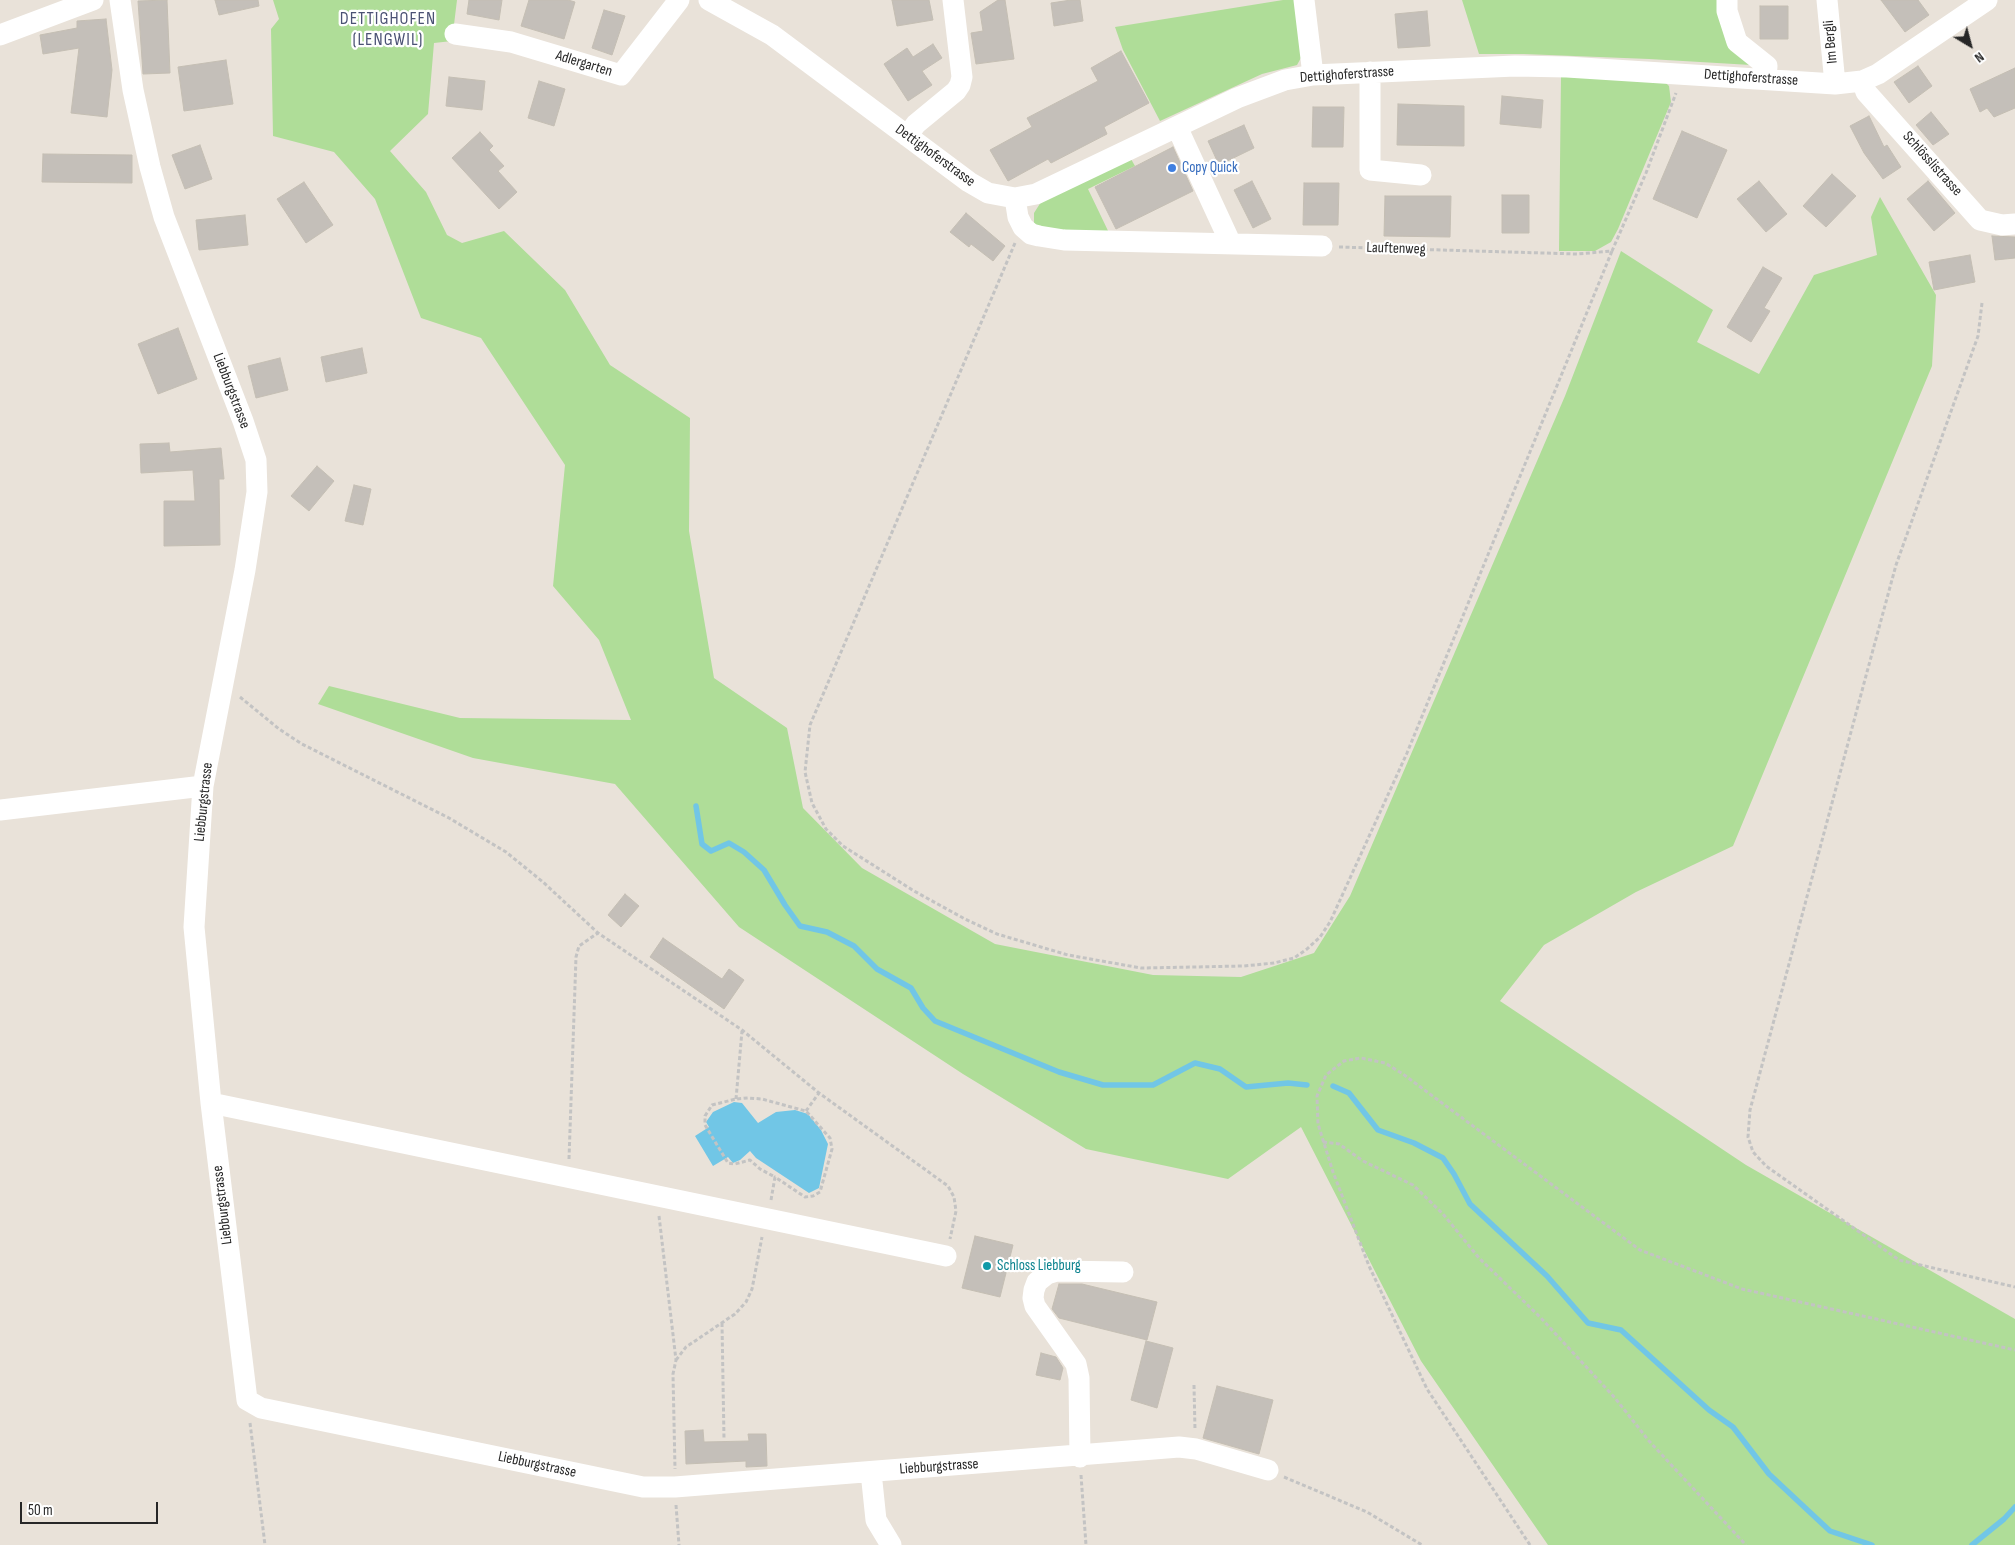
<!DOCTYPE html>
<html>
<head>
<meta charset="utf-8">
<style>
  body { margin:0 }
  #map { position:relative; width:2015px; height:1545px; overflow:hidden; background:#e9e2d9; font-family:"Sofia Sans Condensed",sans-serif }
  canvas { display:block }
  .north { position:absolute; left:1945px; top:20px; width:50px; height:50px; -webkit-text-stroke:4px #fff; paint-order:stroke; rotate:143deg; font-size:14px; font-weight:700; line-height:20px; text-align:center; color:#272727 }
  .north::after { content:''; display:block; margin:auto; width:18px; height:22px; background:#272727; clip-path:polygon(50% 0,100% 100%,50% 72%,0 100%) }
  .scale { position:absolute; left:20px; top:1502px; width:138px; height:22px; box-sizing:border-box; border:2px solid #272727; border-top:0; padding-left:6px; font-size:15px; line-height:18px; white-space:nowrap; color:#272727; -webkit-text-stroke:4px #fff; paint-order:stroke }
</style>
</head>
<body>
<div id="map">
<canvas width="2015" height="1545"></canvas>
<div class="north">N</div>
<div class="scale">50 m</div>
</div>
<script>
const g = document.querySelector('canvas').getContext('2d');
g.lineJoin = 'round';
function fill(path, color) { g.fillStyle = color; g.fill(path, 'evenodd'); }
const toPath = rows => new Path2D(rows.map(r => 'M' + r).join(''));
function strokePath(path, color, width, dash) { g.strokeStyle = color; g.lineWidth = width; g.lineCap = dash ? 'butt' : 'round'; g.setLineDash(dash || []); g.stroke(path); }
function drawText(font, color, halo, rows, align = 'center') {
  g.font = font + ' "Sofia Sans Condensed",sans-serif'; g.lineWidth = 4.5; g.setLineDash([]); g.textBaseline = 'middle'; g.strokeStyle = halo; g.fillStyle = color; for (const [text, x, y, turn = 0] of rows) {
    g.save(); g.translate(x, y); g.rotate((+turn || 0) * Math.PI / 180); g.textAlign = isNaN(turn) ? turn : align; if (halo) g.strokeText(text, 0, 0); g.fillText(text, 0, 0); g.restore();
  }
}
fill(toPath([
  [273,0,457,0,452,41,434,43,428,114,390,151,426,192,447,235,462,243,504,231,565,290,610,365,690,418,689,531,714,678,787,728,803,808,862,868,995,944,1153,975,1241,977,1314,953,1350,896,1565,396,1621,251,1713,310,1697,342,1759,374,1814,275,1877,255,1871,217,1880,197,1936,295,1932,366,1733,846,1636,892,1544,945,1500,1001,1746,1165,2015,1319,2015,1545,1548,1545,1421,1361,1301,1127,1228,1179,1086,1149,963,1074,739,927,615,784,473,758,318,704,329,686,460,718,631,720,599,640,553,586,565,465,481,338,421,318,375,199,334,152,273,136,271,29,279,19],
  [1283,0,1296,0,1302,56,1297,65,1262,74,1160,121,1123,50,1115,27],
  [1462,0,1722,0,1751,65,1649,59,1524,54,1479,54],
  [1561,76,1664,81,1669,86,1671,102,1618,229,1611,242,1595,251,1559,251],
  [1131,159,1135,166,1088,189,1111,237,1049,233,1034,223,1034,213,1041,202]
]), '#afdd98');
fill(toPath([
  [734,1102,742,1103,758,1123,776,1112,795,1110,808,1114,821,1130,828,1144,819,1188,809,1193,756,1158,750,1151,740,1160,733,1163,728,1157,713,1166,695,1136,709,1127,706,1122,713,1112]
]), '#71c6e6');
strokePath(toPath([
  [696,806,702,844,711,851,729,843,744,852,764,870,785,905,800,926,827,932,854,946,877,969,911,988,923,1008,935,1021,1059,1072,1103,1085,1153,1085,1195,1063,1220,1069,1246,1087,1288,1083,1307,1085],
  [1333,1086,1349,1093,1378,1130,1414,1143,1443,1158,1454,1174,1470,1204,1547,1276,1588,1323,1621,1330,1709,1410,1733,1427,1769,1474,1830,1531,1872,1545],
  [1972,1545,2004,1519,2015,1507]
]), '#71c6e6', 5.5);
const building = toPath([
  [167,0,170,73,143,74,138,1,167,0],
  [215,0,258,0,259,6,219,15,215,0],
  [469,0,502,0,499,20,467,14,469,0],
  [529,0,568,0,575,2,564,39,521,26,529,0],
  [892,0,929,0,933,20,897,26,892,0],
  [998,0,1005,0,1014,59,976,64,971,33,983,31,980,12,998,0],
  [1071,0,1080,0,1083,21,1054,26,1051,3,1071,0],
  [1881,0,1918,0,1929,15,1905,32,1881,0],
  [1760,6,1788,6,1788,39,1760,39,1760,6],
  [604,10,625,16,612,55,592,48,604,10],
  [1427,11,1430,46,1398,48,1395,14,1427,11],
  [106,19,112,70,107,117,71,113,79,48,43,54,40,35,77,28,77,21,106,19],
  [933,44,942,58,922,71,932,85,908,101,884,64,907,48,913,57,933,44],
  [1121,51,1149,103,1104,127,1107,134,1051,163,1048,159,1008,181,990,150,1032,127,1027,118,1098,81,1091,68,1121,51],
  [226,60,233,104,184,111,178,67,226,60],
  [1918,66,1932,86,1909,103,1894,82,1918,66],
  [2015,68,2015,108,1994,117,1987,108,1980,112,1970,89,2015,68],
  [449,77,485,81,482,110,446,106,449,77],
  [539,81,565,89,554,126,528,118,539,81],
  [1502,96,1543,100,1541,128,1500,124,1502,96],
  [1398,104,1464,106,1464,146,1397,145,1398,104],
  [1313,107,1344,107,1343,147,1312,147,1313,107],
  [1931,112,1949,134,1933,145,1916,125,1931,112],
  [1869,116,1884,147,1887,145,1901,167,1883,179,1864,153,1850,126,1869,116],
  [1244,125,1254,148,1219,165,1208,141,1244,125],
  [1682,131,1727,150,1697,218,1653,199,1682,131],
  [480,132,493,146,489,150,504,166,498,171,517,192,499,209,452,158,480,132],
  [200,145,212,179,185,189,172,155,200,145],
  [1173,147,1193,191,1116,229,1095,187,1173,147],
  [43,154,132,155,132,183,42,182,43,154],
  [1832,174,1856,196,1826,227,1803,206,1832,174],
  [1252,181,1271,219,1253,228,1234,190,1252,181],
  [1759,181,1787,214,1766,232,1737,199,1759,181],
  [1928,181,1955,213,1934,231,1907,199,1928,181],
  [304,182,333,225,306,243,277,199,304,182],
  [1304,183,1339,183,1338,225,1303,225,1304,183],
  [1502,195,1529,195,1529,233,1502,233,1502,195],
  [1385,196,1451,196,1450,237,1384,236,1385,196],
  [966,213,1005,246,993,261,971,244,969,247,950,232,966,213],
  [245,215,248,245,199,250,196,220,245,215],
  [1992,236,2015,237,2015,258,1995,260,1992,236],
  [1970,255,1975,282,1934,290,1929,262,1970,255],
  [1763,267,1782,278,1764,308,1770,311,1751,342,1727,327,1763,267],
  [178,328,197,379,158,394,138,344,178,328],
  [362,348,367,373,326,382,321,357,362,348],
  [280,358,288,390,256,398,248,366,280,358],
  [169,443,170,452,221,448,224,479,219,479,220,545,164,546,164,501,195,501,193,470,141,473,140,444,169,443],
  [317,466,334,481,309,511,291,496,317,466],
  [354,485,371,489,363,525,345,521,354,485],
  [625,894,639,906,621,927,608,915,625,894],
  [663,938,722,979,729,969,744,980,724,1009,650,957,663,938],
  [975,1236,1013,1245,1000,1297,962,1288,975,1236],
  [1059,1284,1082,1284,1157,1302,1147,1340,1059,1318,1052,1309,1059,1284],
  [1146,1341,1173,1348,1157,1408,1131,1400,1146,1341],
  [1041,1353,1056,1357,1063,1368,1060,1380,1036,1375,1041,1353],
  [1217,1386,1273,1400,1259,1454,1203,1438,1217,1386],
  [703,1430,704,1442,749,1441,748,1434,766,1434,767,1466,746,1467,746,1461,686,1464,685,1431,703,1430]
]);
fill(building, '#c4bfb9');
strokePath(building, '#c4beb3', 1);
strokePath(toPath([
  [1015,243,810,725,805,772,812,803,826,829,843,846,914,891,965,919,997,934,1068,955,1141,968,1244,966,1274,963,1294,958,1307,949,1320,937,1330,922,1407,753,1612,251],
  [1339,247,1577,254,1612,251,1646,173,1676,93],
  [1982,303,1978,336,1896,565,1867,672,1750,1110,1748,1137,1753,1152,1766,1166,1899,1260,2015,1287],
  [240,697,279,729,302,744,449,818,506,852,543,882,598,933,742,1030,819,1093,948,1186,954,1197,956,1211,950,1239],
  [736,1099,742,1031],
  [806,1111,819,1093],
  [1323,1142,1339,1144,1363,1161,1413,1185,1443,1214,1479,1258,1540,1317,1615,1398,1649,1441,1746,1545],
  [569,1159,576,957,579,946,598,933],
  [771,1200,775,1177,805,1197,813,1196,820,1192,832,1149,830,1138,806,1111,791,1107,762,1099,748,1098,736,1099,712,1105,705,1116,705,1125,728,1163,735,1164,750,1160,760,1169,775,1177],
  [659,1216,676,1360,673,1374,675,1469],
  [722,1323,724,1439],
  [676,1360,686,1347,735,1314,746,1302,752,1289,762,1237],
  [1194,1385,1195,1430],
  [250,1423,265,1545],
  [1081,1475,1086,1545],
  [1284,1477,1367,1512,1422,1545],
  [676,1505,679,1545],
  [1530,1545,1427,1389,1369,1266,1333,1172,1318,1124,1317,1096,1326,1075,1344,1061,1361,1058,1385,1063,1403,1074,1640,1250,1742,1289,2015,1350]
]), '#c3c3c3', 3, [4, 2.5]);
strokePath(toPath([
  [120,0,133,90,150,167,164,217,243,421,256,460,257,492,245,570,203,786,194,927,211,1103,247,1400,261,1408,643,1487,675,1487,1179,1447,1196,1449,1268,1470],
  [709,0,772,35,969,182,988,193,1015,198,1036,194,1237,98,1285,80,1313,75,1515,66,1567,67,1835,84,1862,81,1878,74,1987,0],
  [1304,0,1313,75],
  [1727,0,1727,11,1737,42,1767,66,1766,79],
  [1827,0,1835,84],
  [455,34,511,42,621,75,679,0],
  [0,35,93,0],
  [1370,72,1370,170,1421,175],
  [1862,81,1866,92,1980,220,2002,225,2015,224],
  [1177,127,1231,244],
  [907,136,916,124,956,91,960,85,962,77,953,0],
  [1015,198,1018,217,1023,227,1031,234,1039,236,1064,240,1322,246],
  [0,810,203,786],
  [211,1103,946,1256],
  [1080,1457,1079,1378,1076,1364,1035,1306,1033,1298,1034,1290,1037,1282,1047,1274,1057,1271,1123,1272],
  [871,1472,876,1520,891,1545]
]), '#fff', 21);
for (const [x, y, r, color] of [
  [1172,168,5,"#3f7fe0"],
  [987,1266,5,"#0f9aa8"]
]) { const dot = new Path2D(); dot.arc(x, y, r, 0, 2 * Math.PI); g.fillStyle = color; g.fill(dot); strokePath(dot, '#fff', 2); }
drawText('15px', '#272727', '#fff', [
  ["Im Bergli",1831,42,-95],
  ["Adlergarten",584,64,17],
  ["Dettighoferstrasse",1347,75,-4],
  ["Dettighoferstrasse",1751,78,4],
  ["Dettighoferstrasse",935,156,36],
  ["Schlösslistrasse",1932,164,48],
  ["Lauftenweg",1396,249,2],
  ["Liebburgstrasse",231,391,69],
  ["Liebburgstrasse",204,802,-84],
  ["Liebburgstrasse",223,1205,-97],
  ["Liebburgstrasse",537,1465,12],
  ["Liebburgstrasse",939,1467,-4]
]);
drawText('15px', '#366cbe', '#fff', [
  ["Copy Quick",1182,168]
], 'left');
drawText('15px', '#0d838f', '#fff', [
  ["Schloss Liebburg",997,1266]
], 'left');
g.letterSpacing = '1px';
drawText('18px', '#4b5274', '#fff', [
  ["DETTIGHOFEN",388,19],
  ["(LENGWIL)",388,40]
]);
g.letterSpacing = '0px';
</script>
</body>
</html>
